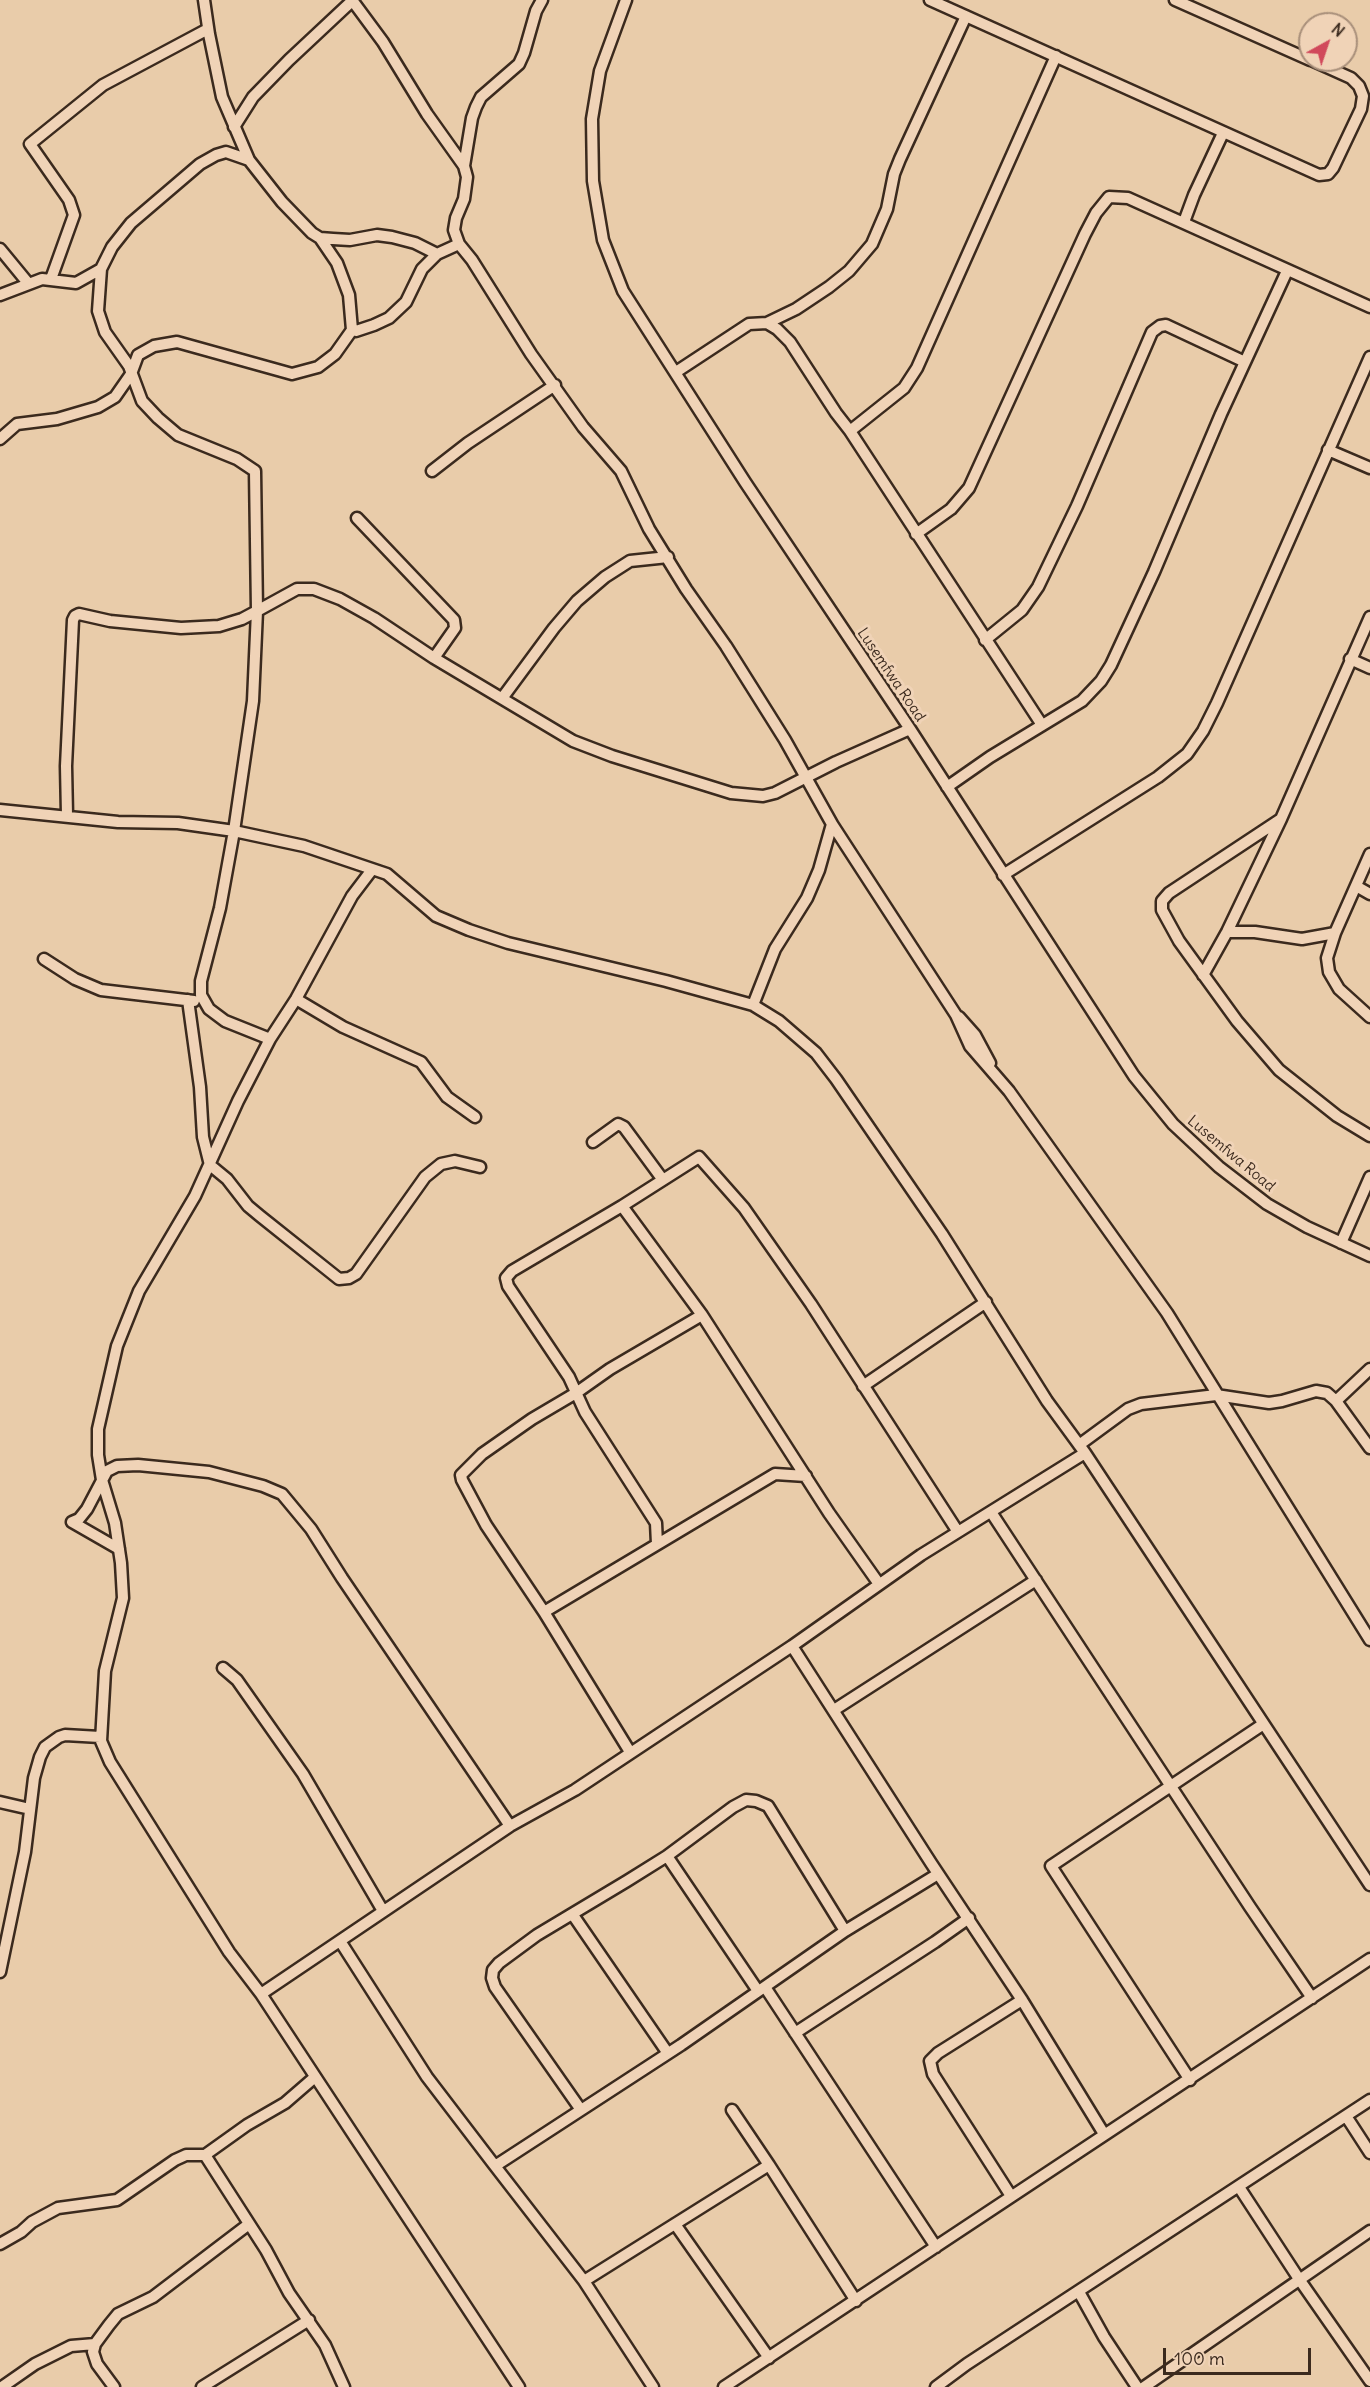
<!DOCTYPE html>
<html>
<head>
<meta charset="utf-8">
<style>
  body { margin:0 }
  #map { position:relative; width:1370px; height:2387px; overflow:hidden; background:#e9ccaa; font-family:Delius,sans-serif }
  canvas { display:block }
  .north { position:absolute; left:1298px; top:12px; width:60px; height:60px; box-sizing:border-box; background:#f0d3b7; border:2px solid #a88f7a; border-radius:50%; rotate:40deg; font-size:16px; font-weight:700; line-height:24px; text-align:center; color:#3b2a1e }
  .north::after { content:''; display:block; margin:auto; width:21px; height:27px; background:#d1495b; clip-path:polygon(50% 0,100% 100%,50% 72%,0 100%) }
  .scale { position:absolute; left:1163px; top:2348px; width:148px; height:27px; box-sizing:border-box; border:3px solid #3b2a1e; border-top:0; padding-left:8px; font-size:18px; line-height:21px; white-space:nowrap; color:#3b2a1e; -webkit-text-stroke:4px #f0d3b7; paint-order:stroke }
</style>
</head>
<body>
<div id="map">
<canvas width="1370" height="2387"></canvas>
<div class="north">N</div>
<div class="scale">100 m</div>
</div>
<script>
const g = document.querySelector('canvas').getContext('2d');
g.lineJoin = 'round';
const toPath = rows => new Path2D(rows.map(r => 'M' + r).join(''));
function strokePath(path, color, width, dash) { g.strokeStyle = color; g.lineWidth = width; g.lineCap = dash ? 'butt' : 'round'; g.setLineDash(dash || []); g.stroke(path); }
function drawText(font, color, halo, rows, align = 'center') {
  g.font = font + ' Delius,sans-serif'; g.lineWidth = 6; g.setLineDash([]); g.textBaseline = 'middle'; g.strokeStyle = halo; g.fillStyle = color; for (const [text, x, y, turn = 0] of rows) {
    g.save(); g.translate(x, y); g.rotate((+turn || 0) * Math.PI / 180); g.textAlign = isNaN(turn) ? turn : align; if (halo) g.strokeText(text, 0, 0); g.fillText(text, 0, 0); g.restore();
  }
}
const minor = toPath([
  [204,0,209,34,222,97,249,160,282,202,312,233,320,238,333,239,350,240,377,235,392,237,415,243,437,254,459,244,472,260,531,354,583,427,621,471,649,529,686,589,726,646,785,740,832,824,956,1015,970,1046,1009,1091,1167,1313,1370,1640],
  [352,0,383,42,427,114,464,166,467,177,464,199,456,218,454,230,459,244],
  [626,0,600,71,592,119,593,181,603,240,623,291,745,482,910,729,1134,1076,1173,1124,1219,1167,1267,1204,1307,1227,1370,1256],
  [930,0,1319,175,1328,174,1333,168,1361,109,1363,96,1359,86,1351,78,1311,60],
  [1175,0,1310,60],
  [234,127,253,97,289,60,353,0],
  [464,166,472,118,476,107,481,97,519,64,524,53,536,11,542,0],
  [1184,222,1194,195,1223,133],
  [0,249,28,283],
  [51,279,74,215,69,200,30,144,103,85,208,29],
  [0,295,42,279,76,283,101,269],
  [767,323,796,309,829,287,849,271,872,244,887,209,894,174,900,159,966,16],
  [352,330,356,331,374,325,389,318,406,302,422,269,437,254],
  [676,372,749,324,767,323,777,329,790,342,836,413,850,431,1042,725],
  [850,431,904,388,917,368,1056,56],
  [0,439,17,424,57,419,98,407,115,397,131,374,138,355,154,346,177,342,292,374,318,367,335,354,352,330,349,295,337,263,320,238],
  [1328,450,1370,468],
  [432,471,468,443,555,385],
  [357,518,454,620,455,628,434,658],
  [916,534,951,509,969,488,1085,234,1096,213,1109,197,1128,198,1370,307],
  [985,640,1022,610,1038,587,1077,506,1152,332,1160,326,1166,325,1245,362],
  [1350,659,1370,668],
  [503,697,554,628,577,601,605,577,630,561,668,557],
  [910,729,836,762,775,793,763,796,731,793,612,756,573,741,434,658,374,618,340,599,314,589,297,589,257,611,253,701,234,831,304,846,387,874,436,916,469,930,508,943,666,981,753,1005,779,1021,816,1053,836,1079,942,1234,1047,1401,1085,1453,1370,1885],
  [947,787,990,757,1082,701,1101,681,1111,665,1154,572,1221,414,1287,271],
  [0,810,118,822,178,823,234,831,220,908,201,981,201,995,209,1009,225,1021,270,1039],
  [67,815,66,766,73,620,75,616,79,614,110,621,181,628,219,626,242,619,257,611,255,471,237,459,178,435,158,418,142,401,129,366,105,332,98,311,101,269,112,247,131,223,200,164,216,155,226,152,249,160],
  [1281,819,1169,893,1162,901,1162,910,1179,941,1237,1021,1279,1070,1337,1116,1370,1136],
  [1370,854,1335,933,1327,958,1329,972,1339,989,1370,1017],
  [1003,875,1158,777,1187,754,1203,731,1217,703,1370,357],
  [1356,886,1370,894],
  [1227,932,1255,932,1302,939,1335,933],
  [44,959,75,979,101,990,194,1001],
  [1203,975,1227,932,1281,819,1370,617],
  [296,999,343,1027,421,1062,447,1097,475,1117],
  [188,1000,200,1087,203,1137,210,1165,227,1179,248,1206,260,1216,339,1279,349,1278,356,1274,425,1177,441,1164,455,1161,480,1167],
  [753,1005,775,949,807,898,819,870,832,824],
  [959,1017,975,1035,990,1063],
  [593,1142,618,1124,624,1127,663,1180],
  [622,1206,702,1315,829,1513,879,1584],
  [1341,1243,1370,1177],
  [863,1386,986,1302],
  [1336,1401,1370,1369],
  [1079,1445,1128,1409,1141,1404,1216,1395,1269,1403,1282,1401,1316,1391,1327,1393,1336,1401,1370,1448],
  [991,1512,1250,1907,1312,1998],
  [72,1522,79,1519,87,1509,107,1471,117,1466,138,1465,209,1472,263,1486,282,1494,311,1529,342,1578,510,1826],
  [72,1522,119,1549],
  [657,1544,656,1523,585,1412,569,1377,508,1286,506,1278,512,1271,622,1206,699,1157,744,1208,811,1304,958,1532],
  [544,1612,775,1474,806,1476],
  [792,1646,931,1863,1022,2000,1104,2134],
  [223,1668,237,1680,303,1774,383,1911],
  [834,1710,1036,1580],
  [630,1752,544,1612,486,1525,462,1480,461,1475,482,1454,532,1419,576,1393,610,1369,702,1315],
  [0,1802,30,1809],
  [667,1856,758,1991],
  [573,1915,667,2052],
  [340,1941,427,2077,495,2166,681,2045,845,1931,938,1874],
  [0,1972,25,1852,34,1778,40,1757,45,1747,59,1737,65,1735,100,1737],
  [765,1987,936,2247],
  [261,1994,229,1952,110,1762,101,1741,105,1671,123,1598,121,1563,115,1523,102,1480,98,1455,98,1429,117,1346,139,1291,195,1196,238,1101,270,1039,296,999,352,896,371,871],
  [795,2033,935,1942,969,1918],
  [1190,2080,1051,1866,1262,1725],
  [581,2110,495,1987,492,1978,493,1970,499,1963,537,1935,627,1881,667,1856,733,1807,746,1800,756,1801,768,1806,845,1931],
  [1346,2116,1370,2153],
  [205,2155,266,2250,289,2293,325,2345,344,2387],
  [769,2165,856,2301],
  [495,2166,584,2281,653,2387],
  [1239,2187,1299,2279,1370,2381],
  [1011,2196,933,2074,930,2061,938,2053,1022,2000],
  [675,2224,769,2358],
  [0,2244,21,2232,32,2222,58,2208,117,2200,175,2160,186,2155,205,2155,247,2125,285,2103,315,2077],
  [584,2281,769,2165,732,2110],
  [1079,2292,1104,2337,1137,2387],
  [2,2387,35,2364,71,2346,95,2344],
  [114,2387,97,2364,93,2352,95,2344,109,2325,118,2314,153,2297,249,2224],
  [202,2387,309,2320],
  [519,2387,261,1994,510,1826,575,1790,792,1646,921,1555,1085,1453],
  [724,2387,1370,1959],
  [936,2387,967,2364,1370,2100],
  [1144,2387,1370,2231]
]);
strokePath(minor, '#3b2a1e', 15);
strokePath(minor, '#f0d3b7', 10);
drawText('15px', '#3b2a1e', '#f0d3b7', [
  ["Lusemfwa Road",891,675,56],
  ["Lusemfwa Road",1231,1154,40]
]);
</script>
</body>
</html>
